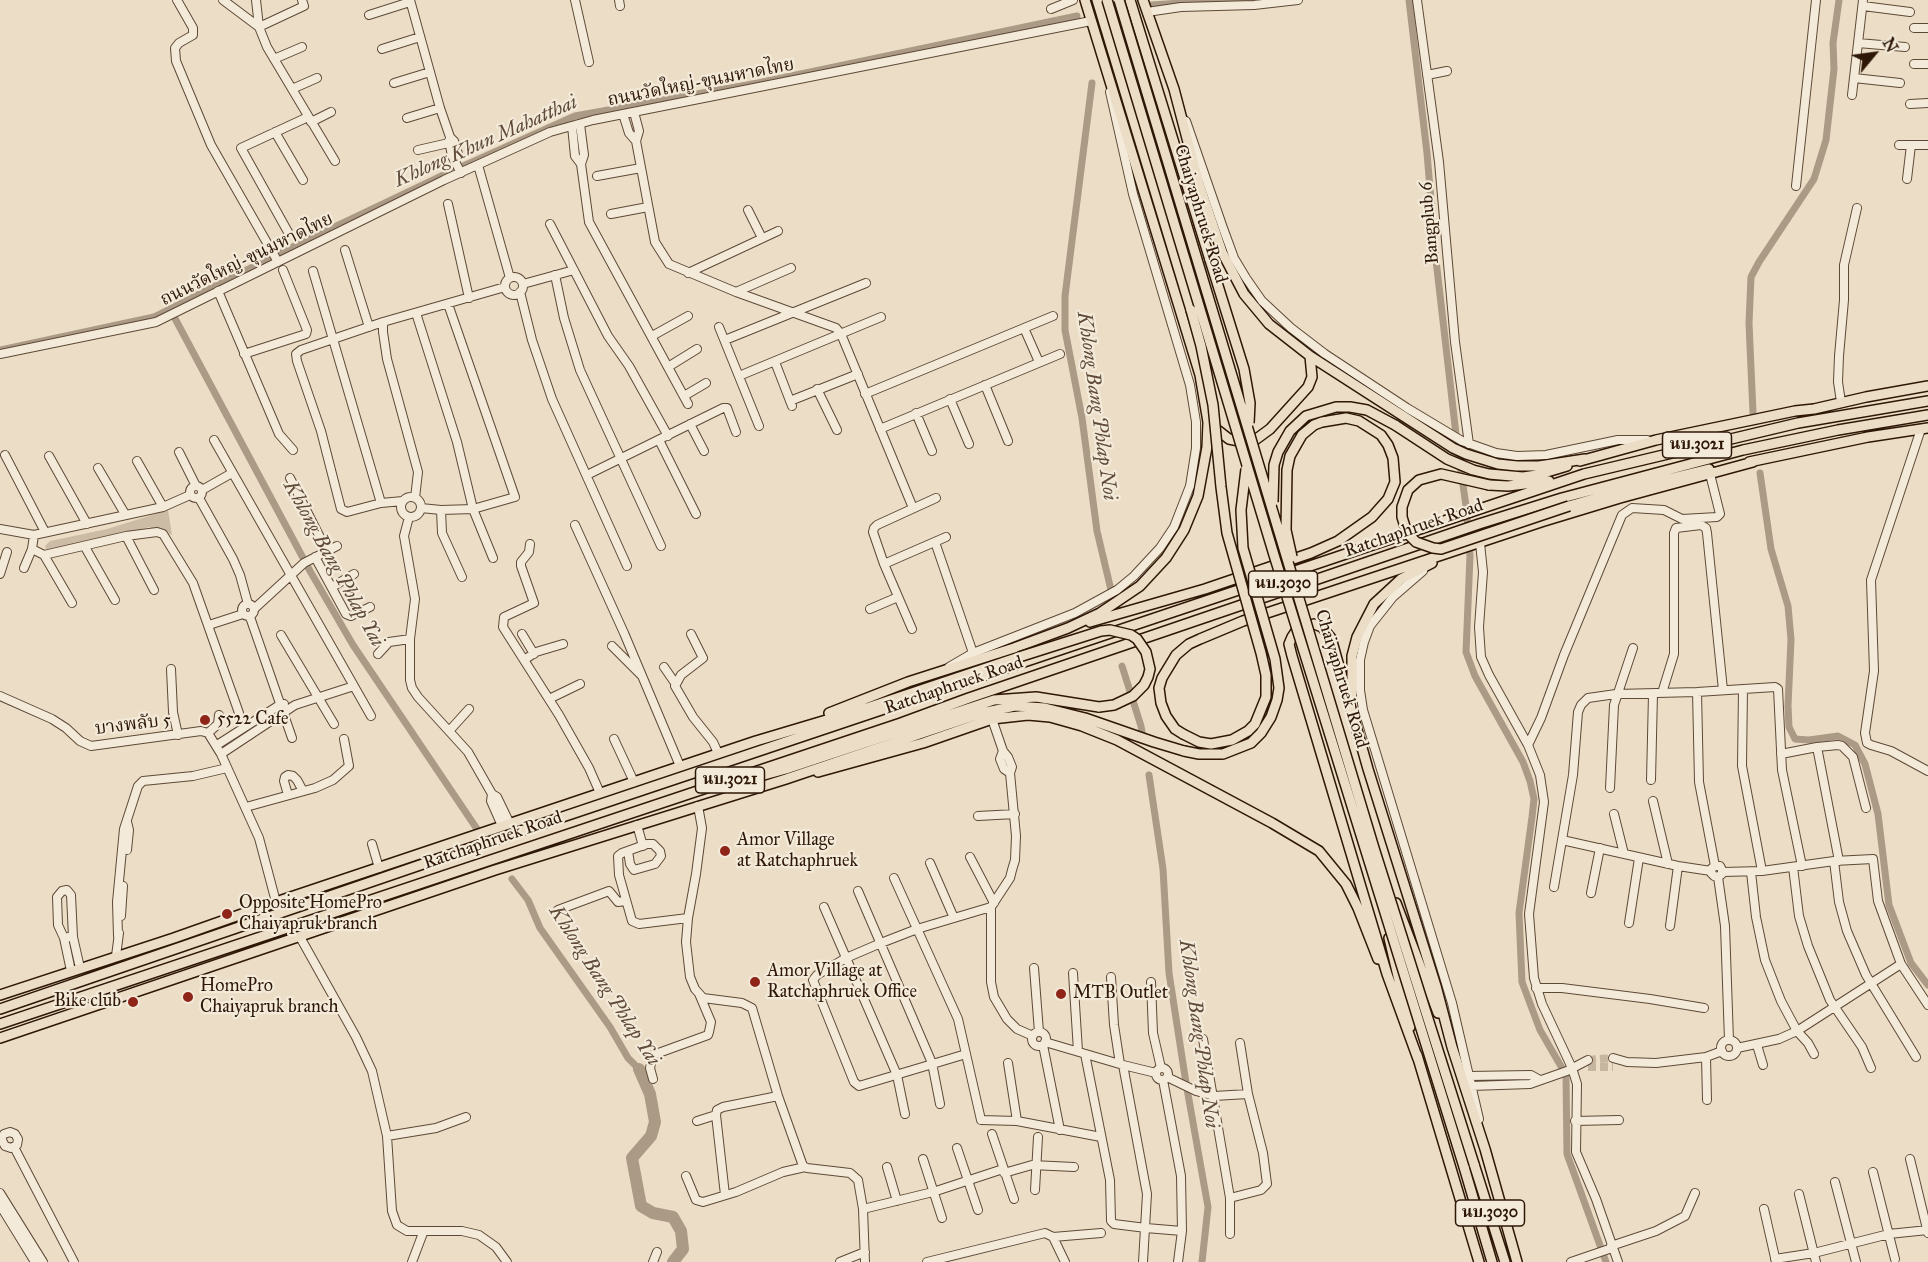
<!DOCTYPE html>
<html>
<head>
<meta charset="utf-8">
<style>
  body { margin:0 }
  #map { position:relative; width:1928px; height:1262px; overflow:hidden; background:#ecdec6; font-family:"IM FELL Great Primer",serif }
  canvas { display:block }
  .north { position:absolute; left:1844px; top:24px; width:60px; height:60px; -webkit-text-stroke:4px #f3eada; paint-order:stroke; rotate:61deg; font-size:16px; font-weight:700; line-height:24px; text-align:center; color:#2e1706 }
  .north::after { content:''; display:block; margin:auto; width:21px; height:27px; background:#2e1706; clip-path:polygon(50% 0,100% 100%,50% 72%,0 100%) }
</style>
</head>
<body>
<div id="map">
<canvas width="1928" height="1262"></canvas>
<div class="north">N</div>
</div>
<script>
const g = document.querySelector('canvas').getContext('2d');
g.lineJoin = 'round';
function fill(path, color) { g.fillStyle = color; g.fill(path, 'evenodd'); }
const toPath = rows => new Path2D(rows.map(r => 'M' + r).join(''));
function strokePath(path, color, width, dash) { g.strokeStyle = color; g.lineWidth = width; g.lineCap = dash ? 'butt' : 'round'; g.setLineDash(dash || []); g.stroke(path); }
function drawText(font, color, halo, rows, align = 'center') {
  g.font = font + ' "IM FELL Great Primer","Noto Serif Thai",serif'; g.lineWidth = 4.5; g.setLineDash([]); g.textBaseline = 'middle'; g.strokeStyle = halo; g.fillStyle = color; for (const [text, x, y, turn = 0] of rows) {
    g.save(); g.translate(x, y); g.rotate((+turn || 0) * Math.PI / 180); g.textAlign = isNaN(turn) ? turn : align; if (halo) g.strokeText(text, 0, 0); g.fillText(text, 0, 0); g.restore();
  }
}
fill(toPath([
  [168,510,172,535,149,527,75,550,48,555,45,546,50,541,107,529]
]), '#ccbca5');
strokePath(toPath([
  [1228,0,1256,1],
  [1409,0,1427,153,1436,260,1457,443,1466,506,1470,556,1466,652,1475,676,1523,762,1530,781,1534,799,1532,817,1519,913,1522,982,1540,1030,1566,1075,1567,1154,1606,1262],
  [1152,5,1225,0],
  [1092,83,1065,296,1065,330,1082,418,1097,531,1111,590],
  [171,311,310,571,353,645,477,829],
  [0,350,154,317,280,253,450,172,575,116,758,83,1077,16],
  [1753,413,1749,323,1751,277,1759,262,1814,179,1826,140,1834,69,1833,43,1839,0],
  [1760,473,1771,549,1788,606,1791,639,1788,706,1789,727,1795,739,1809,740,1838,736,1855,745,1865,764,1878,814,1889,905,1911,963,1928,985],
  [1122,666,1141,726,1143,738],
  [1149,775,1163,869,1169,973,1186,1083,1208,1207,1202,1262],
  [512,879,528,900,540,928,610,1027,628,1058,639,1069]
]), '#ab9a85', 7);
strokePath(toPath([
  [639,1069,650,1094,655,1122,651,1136,632,1158,641,1206,653,1213,673,1217,681,1231,683,1249,673,1262]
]), '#ab9a85', 12);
strokePath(toPath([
  [1588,1060,1613,1058],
  [1588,1067,1613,1067]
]), '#c6b6a0', 8, [8, 4]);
const minor = toPath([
  [177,0,193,28,193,35,179,43,175,48,176,61,211,145,278,262],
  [223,0,259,27,304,6,302,0],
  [256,0,259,27,267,47,335,161],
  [410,0,440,108,450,137,454,141,458,154,456,159],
  [575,0,589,62],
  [619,0,620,6],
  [1417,0,1439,162,1455,342,1469,444],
  [1863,6,1910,12],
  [1051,9,1073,0],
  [1147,12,1181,7,1254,5,1298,0],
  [369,15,410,2],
  [1914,28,1928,28],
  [1858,43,1905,47],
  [382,49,420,37],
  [274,59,302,47],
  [1914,64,1928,64],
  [1427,75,1447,71],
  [1854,78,1900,83],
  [394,83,430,72],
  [292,89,317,78],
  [1852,95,1863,0],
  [1910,104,1928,103],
  [634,112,639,131,636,141,655,242,669,264,736,292,836,328,841,334,913,508],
  [623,114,629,133,636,141],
  [407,118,440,108],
  [1186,121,1223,228,1234,258,1246,278,1262,301,1291,328,1325,354,1407,408,1462,441,1496,453,1517,456,1546,455,1618,440,1647,440],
  [311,122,331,112],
  [580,124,584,155,581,164,589,222,688,404],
  [572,126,575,156,581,164],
  [275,132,303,180],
  [449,141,452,156,461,173],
  [1899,145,1928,145],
  [418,150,453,142],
  [478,165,510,278],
  [597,176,641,168],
  [1907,179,1911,145],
  [1796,186,1816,0],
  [448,204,469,298],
  [748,210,762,238],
  [611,214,648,207],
  [550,224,608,336,629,366,668,436],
  [288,232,241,148,308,117],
  [345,250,369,327],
  [313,271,381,503],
  [688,273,778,231],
  [555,275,564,318,580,370,661,546],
  '505 286a9 9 0 1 1 18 0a9 9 0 1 1-18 0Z',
  [523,284,574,270],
  [218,291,279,434,293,450],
  [520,292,532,340,552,399,627,566],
  [736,292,791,268],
  [416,313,457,442,473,509,493,558],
  [383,322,383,332,387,359,418,472,415,498],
  [719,327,759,426],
  [1024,328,1039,362],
  [652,336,688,316],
  [725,340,866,283],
  [0,354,156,322,444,180,550,132,593,120,1091,21],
  [244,354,306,334,307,330,283,270],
  [775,362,792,406],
  [668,367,697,349],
  [739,376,881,317],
  [985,385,1008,441],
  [817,389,837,430],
  [865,394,1053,316],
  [684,396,706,383],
  [950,399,969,444],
  [790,401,858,374],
  [1841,402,1838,382,1839,356,1844,300,1844,265,1857,208],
  [916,413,932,451],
  [690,424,704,451],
  [880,429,1060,354],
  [1921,429,1871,580,1874,671,1865,733,1867,743,1871,745,1891,751,1928,771],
  [214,440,371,716],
  [659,440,696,514],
  [179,452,196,486],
  [5,455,45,532],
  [49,456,87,524],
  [137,461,163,507],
  [98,468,125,514],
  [587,475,723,408,727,408,736,432],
  [290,478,327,551],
  '190 492a6 6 0 1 1 12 0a6 6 0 1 1-12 0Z',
  [202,490,232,473],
  '401 507a10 10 0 1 1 20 0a10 10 0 1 1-20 0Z',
  [199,498,233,559,240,575,248,604],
  [403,501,381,503,347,512,341,509,321,431,297,361,296,354,301,350,383,322,505,287],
  [421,508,441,510,473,509,515,497,448,304],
  [441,510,442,533,462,577],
  [409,517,404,536,415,599,410,639,410,680,412,688,418,697,468,752,492,794,497,797,510,824],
  [575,525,624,633,680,766],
  [0,529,34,535],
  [126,536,154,590],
  [935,542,973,653],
  [1480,543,1483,572,1479,627,1481,657,1489,675,1528,745,1540,775,1544,802,1529,914,1534,978,1542,1004,1572,1068,1577,1084,1576,1152,1596,1199,1618,1262],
  [530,544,529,552,521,562,521,566,534,603,504,617,503,627,559,715,589,768,600,793],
  [85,547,115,600],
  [32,549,44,555,126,536,157,532,163,534,193,583,239,713],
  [44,555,72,603],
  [315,557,346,614,351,616,370,607],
  [884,564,946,537],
  [24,568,32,549,34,535,163,507,190,495],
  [1423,571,1393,597,1370,626,1364,642,1360,660,1360,690,1363,710,1452,1003,1479,1119],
  [0,574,7,552],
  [332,587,354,574],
  '242 610a6 6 0 1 1 12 0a6 6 0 1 1-12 0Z',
  [254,609,304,563,337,546],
  [870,609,898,597],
  [250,617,292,738],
  [209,625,243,614],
  [912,629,884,564,873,532,874,528,877,525,936,498],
  [522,634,534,654],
  [691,634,703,658,681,675,675,686,693,717,713,742,718,753],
  [281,635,334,724],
  [612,646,641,675],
  [378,654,389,642,410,639],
  [524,660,536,652,563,644],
  [664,667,675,683],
  [949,667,973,653,1075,613,1117,590,1134,576,1160,548,1174,527,1190,486,1196,448,1196,422,1190,385,1133,194,1110,92],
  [171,669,173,712,178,735],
  [1743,689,1742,766,1762,871],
  [1697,692,1699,782,1715,866],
  [1662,693,1674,654,1674,533,1676,528,1701,525,1706,528,1707,533,1723,690],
  [0,696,52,719,66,728,80,741,91,746,201,731,208,733,221,754,259,838,276,902],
  [549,699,580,684],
  [992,719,1003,751,1008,757,1012,767,1010,773,1016,836,1015,860,1012,870,1010,878,991,907,991,982,994,997,1007,1019,1017,1029,1033,1036],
  [450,730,469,709],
  [208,733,218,724,219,715],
  [614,739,634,782],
  [217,745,281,704,284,704],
  [1528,745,1541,718,1564,655,1622,515,1632,508,1664,510,1682,519,1717,517,1720,514,1710,474],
  [1817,747,1839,861],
  [1003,751,1000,759,1004,769,1010,773],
  [221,754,295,705,354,686],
  [1781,754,1817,747,1838,745,1842,746,1853,757,1866,808],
  [1651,780,1653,694],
  [1610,788,1614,705,1633,648],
  [492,794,491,801,502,826],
  [288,795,284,781,285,777,288,775,293,776,297,780,303,791],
  [1653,801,1668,864],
  [698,806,702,828,696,874,688,918,686,942,690,977,695,989,703,998,742,1003,752,1008,778,1096,803,1166,807,1168,850,1173,858,1180,863,1209,865,1262],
  [246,807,315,788,333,780,349,766,344,739],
  [1614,814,1624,854],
  [978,816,1015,814],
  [637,825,643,846],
  [1562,840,1678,866,1711,871],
  [372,844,379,868],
  [127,850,129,830,127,822],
  [628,851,630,864,634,870,655,864,661,856,660,851,653,844,647,844,622,853,618,856,619,875,632,921,639,924,688,918],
  [970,857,994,903],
  [1834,861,1839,902,1847,931,1866,975,1916,1057],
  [930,863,954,918],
  [1793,867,1799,916,1808,946,1830,1000,1862,1047,1871,1068],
  [1723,872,1762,871,1834,861,1873,859,1878,901,1901,964,1928,1005],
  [1751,872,1756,917,1765,960,1781,1001,1797,1031,1808,1043,1814,1054],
  [1718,877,1714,876,1711,873,1712,868,1715,866,1720,866,1722,870,1722,874,1718,877,1725,926,1729,1040],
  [894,878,958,1019,981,1120,1017,1121,1101,1137],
  [1554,887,1573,775,1578,712,1581,705,1588,698,1616,694,1697,692,1775,687,1778,689,1782,770,1802,866],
  [858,891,932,1063,940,1104],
  [1591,893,1600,848],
  [824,907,897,1075,905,1114],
  [558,910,609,891,618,902,625,901],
  [121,916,123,886],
  [1629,923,1639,858],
  [1670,926,1678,866],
  [118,936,117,902,124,829,138,786,143,781,193,776,227,768],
  [69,937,64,938,71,971],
  [300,937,356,1037,372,1071,387,1136,392,1211,397,1225,407,1231,462,1231,479,1235,496,1247,507,1262],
  [64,938,58,925,57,897,62,891,67,890,71,895,73,937,80,968],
  [116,956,119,933],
  [1034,968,1039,1032],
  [1073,973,1078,1051],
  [1111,977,1114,1025,1120,1064],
  [1151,982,1153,1033,1161,1068],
  [1536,988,1562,988,1650,999,1704,1008],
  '1032 1039a7 7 0 1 1 14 0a7 7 0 1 1-14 0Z',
  [1203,1039,1230,1198,1230,1234],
  '1721 1048a8 8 0 1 1 16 0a8 8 0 1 1-16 0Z',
  [1045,1042,1123,1065,1156,1073],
  [1043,1045,1060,1130],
  [1757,1045,1763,1065],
  [1737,1048,1779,1039,1797,1031,1901,964],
  [966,1054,859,1086,854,1082,813,980,817,975,846,958,881,943,917,929,991,907],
  [1085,1054,1110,1180,1111,1221,1114,1224,1146,1228,1182,1231],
  [1706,1057,1707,1100],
  [1613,1058,1627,1062,1656,1063,1706,1057,1722,1051],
  [1008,1063,1017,1121],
  [1123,1065,1147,1194,1143,1262],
  '1156 1074a6 6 0 1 1 12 0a6 6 0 1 1-12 0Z',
  [1469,1076,1531,1075,1540,1080],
  [1167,1077,1196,1091,1214,1096,1248,1094],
  [653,1079,650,1068,653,1055,708,1035,709,1032,711,1022,700,996],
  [1163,1080,1181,1176,1182,1231,1178,1262],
  [1471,1086,1530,1084,1567,1071,1588,1060],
  [697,1121,716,1115],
  [1575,1121,1619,1120],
  [992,1134,1014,1199],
  [387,1136,436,1128,466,1117],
  [0,1141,4,1134,10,1132,15,1134,18,1139,17,1145,11,1148,5,1146,2,1140],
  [14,1147,74,1262],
  [957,1148,978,1210],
  [923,1159,942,1218],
  [1910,1159,1928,1233],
  [887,1167,897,1201],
  [1873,1172,1895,1259],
  [1004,1173,1032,1165,1074,1167],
  [686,1176,696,1200,703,1202,736,1192,783,1172,805,1167],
  [1835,1182,1856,1262],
  [1035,1190,1038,1137],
  [0,1193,43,1262],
  [1799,1194,1816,1262],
  [725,1195,716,1115,717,1110,723,1107,778,1096],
  [1230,1198,1261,1190,1267,1184,1263,1153,1248,1094,1240,1043],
  [0,1205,35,1262],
  [863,1209,933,1192,1003,1169],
  [1764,1209,1776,1262],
  [1053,1237,1065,1262],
  [1611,1246,1656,1231,1685,1216,1695,1193],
  [1775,1259,1814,1253,1889,1234,1928,1230],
  [412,1262,423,1233],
  [653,1262,657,1252],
  [840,1262,865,1252],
  [927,1262,1045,1233,1053,1237,1101,1233],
  [1571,1262,1612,1248]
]);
const major = toPath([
  [1097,0,1191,310],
  [1130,0,1210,260],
  [1143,0,1174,89,1199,184,1222,252,1244,294,1269,324,1310,356,1453,448,1466,454,1498,464,1517,466,1539,466,1585,459],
  [1211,425,1229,439,1244,442,1255,440,1270,429,1308,387,1312,377,1310,356],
  [1395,425,1447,459,1473,470,1489,474,1523,477,1537,475,1567,466],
  [1580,461,1656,440,1795,411,1814,409,1866,397,1928,386],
  [1749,462,1868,437,1928,428],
  [1489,485,1508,486,1549,481],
  [1569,506,1631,488,1709,469],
  [1090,622,1205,589,1311,553,1338,541,1372,517,1388,499,1395,482,1393,458,1388,445,1381,435,1359,421,1346,418,1322,422],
  [1352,694,1352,656,1357,637,1374,604,1401,579,1432,563],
  [829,713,908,682,1014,648,1068,628,1100,613,1140,586,1166,558,1184,530,1198,496,1207,447,1208,422,1200,375,1085,0],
  [1183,734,1175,729,1166,716,1161,703,1159,688,1162,678,1176,655,1189,644,1200,639,1243,621,1541,522,1620,498,1753,462],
  [818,772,923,743,992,719,1028,715,1050,717,1082,726,1117,740,1272,823,1319,851,1346,884,1358,908,1378,959],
  [746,780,786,769,994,700,1036,697,1099,707],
  [1396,903,1438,1013],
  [1389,938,1410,1027],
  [0,995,174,938,276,902,756,741,870,707,1019,657],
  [0,1009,458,852,1584,474,1798,423,1928,401],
  [0,1024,901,723,969,698,1479,524,1562,498,1743,450,1838,430,1928,415],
  [0,1038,495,870,786,779,982,713,1015,706,1045,708,1085,718,1154,742,1184,751],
  [1417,1055,1479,1262],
  [1418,1059,1387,974,1292,656,1289,644,1292,637,1296,631,1314,624,1322,627,1331,638,1368,769,1436,986,1452,1047,1485,1149,1517,1262],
  [1474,1164,1505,1262],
  [1464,1167,1492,1262]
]);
strokePath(minor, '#5e4936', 10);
strokePath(major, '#2e1706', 12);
strokePath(minor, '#f3eada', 8);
strokePath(major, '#ecdec6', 9);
const majorBridge = toPath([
  [1107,0,1274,555,1464,1167],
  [1119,0,1374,848,1474,1164],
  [1210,260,1244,369,1250,403,1249,423],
  [1489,485,1441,474,1419,480,1408,490,1402,507,1402,517,1407,533,1416,542,1433,548,1441,549,1569,506],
  [1273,502,1274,465,1278,452,1290,431,1306,416,1336,407,1350,407,1367,410,1395,425],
  [1292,557,1286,530,1287,470,1290,456,1302,435,1314,425,1322,422],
  [1019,657,1101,631,1110,630,1131,635,1137,639,1146,652,1150,669,1148,677,1144,685,1133,696,1114,705,1099,707],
  [1183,734,1199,742,1211,744,1232,740,1248,731,1255,724,1266,697,1266,675,1261,653,1227,533,1221,487,1213,405,1201,346,1191,310],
  [1184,751,1199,754,1223,754,1251,743,1261,733,1271,717,1277,700,1279,688,1275,659,1243,548,1241,510,1246,469]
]);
strokePath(majorBridge, '#2e1706', 12, []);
strokePath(majorBridge, '#ecdec6', 9);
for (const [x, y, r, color] of [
  [205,720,6,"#8f2418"],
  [725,851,6,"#8f2418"],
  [227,914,6,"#8f2418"],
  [755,982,6,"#8f2418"],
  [1061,994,6,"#8f2418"],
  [188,997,6,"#8f2418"],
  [133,1002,6,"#8f2418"]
]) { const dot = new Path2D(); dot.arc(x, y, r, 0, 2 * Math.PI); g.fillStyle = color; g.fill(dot); strokePath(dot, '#f3eada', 2); }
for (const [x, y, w] of [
  [1697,445,69],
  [1283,584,69],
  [730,780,69],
  [1490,1213,69]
]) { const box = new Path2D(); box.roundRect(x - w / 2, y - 13, w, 26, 4.5); g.fillStyle = '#f3eada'; g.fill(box); strokePath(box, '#2e1706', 1.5); }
drawText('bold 16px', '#2e1706', null, [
  ["นบ.3021",1697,445],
  ["นบ.3030",1283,584],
  ["นบ.3021",730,780],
  ["นบ.3030",1490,1213]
]);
drawText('18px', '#2e1706', '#f3eada', [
  ["ถนนวัดใหญ่-ขุนมหาดไทย",701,83,-11],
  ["Chaiyaphruek Road",1200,214,73],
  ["Bangplub 6",1430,223,-95],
  ["ถนนวัดใหญ่-ขุนมหาดไทย",247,260,-26],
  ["Ratchaphruek Road",1414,529,-19],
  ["Chaiyaphruek Road",1341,679,73],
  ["Ratchaphruek Road",954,686,-19],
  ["บางพลับ 5",133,725,-7],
  ["Ratchaphruek Road",493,841,-19]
]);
drawText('18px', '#2e1706', '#f3eada', [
  ["5522 Cafe",217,720],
  ["Amor Village",737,841],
  ["at Ratchaphruek",737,862],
  ["Opposite HomePro",239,904],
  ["Chaiyapruk branch",239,925],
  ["Amor Village at",767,972],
  ["Ratchaphruek Office",767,993],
  ["HomePro",200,987],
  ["Chaiyapruk branch",200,1008],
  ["MTB Outlet",1073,994],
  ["Bike club",121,1002,"right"]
], 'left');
drawText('italic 20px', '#604b39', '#f3eada', [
  ["Khlong Khun Mahatthai",486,142,-24],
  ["Khlong Bang Phlap Noi",1096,406,82],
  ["Khlong Bang Phlap Yai",333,564,61],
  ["Khlong Bang Phlap Yai",604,986,57],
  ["Khlong Bang Phlap Noi",1198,1034,82]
]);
</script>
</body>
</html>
